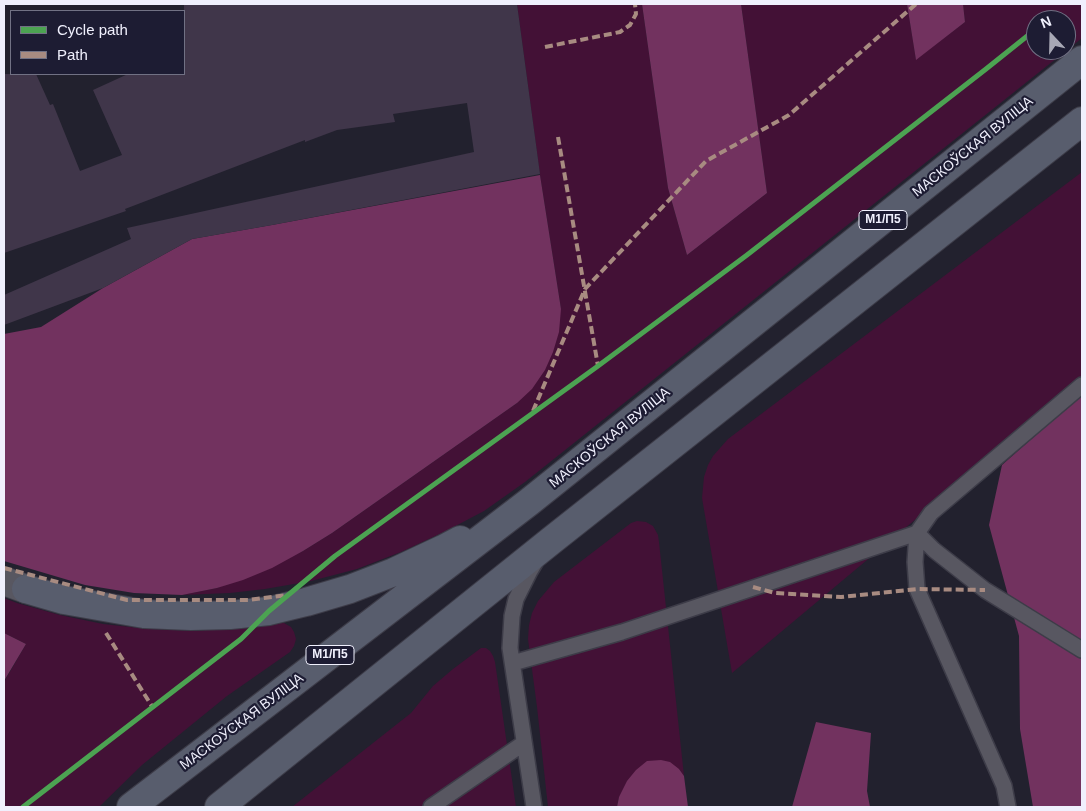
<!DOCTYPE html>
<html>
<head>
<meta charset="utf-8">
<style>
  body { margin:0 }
  #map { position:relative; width:1086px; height:811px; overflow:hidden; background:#22212e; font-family:Arial,sans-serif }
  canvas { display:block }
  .frame { position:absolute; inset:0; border:5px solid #f0f0fd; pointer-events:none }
  .legend { position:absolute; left:10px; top:10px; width:175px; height:65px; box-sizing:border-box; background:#1d1c33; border:1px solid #717184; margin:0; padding:6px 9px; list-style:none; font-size:15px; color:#f0f0fd }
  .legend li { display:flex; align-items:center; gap:10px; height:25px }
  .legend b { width:25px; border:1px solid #717184 }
  .north { position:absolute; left:1026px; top:10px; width:50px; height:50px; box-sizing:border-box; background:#1d1c33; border:1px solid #717184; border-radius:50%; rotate:339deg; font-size:14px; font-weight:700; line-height:20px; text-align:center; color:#f0f0fd }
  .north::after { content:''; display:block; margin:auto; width:18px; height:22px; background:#a8a8b5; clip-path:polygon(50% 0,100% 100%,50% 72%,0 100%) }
</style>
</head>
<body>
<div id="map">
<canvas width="1086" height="811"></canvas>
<div class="frame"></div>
<ul class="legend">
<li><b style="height:6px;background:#4ca352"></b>Cycle path</li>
<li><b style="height:6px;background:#a88b81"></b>Path</li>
</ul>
<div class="north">N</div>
</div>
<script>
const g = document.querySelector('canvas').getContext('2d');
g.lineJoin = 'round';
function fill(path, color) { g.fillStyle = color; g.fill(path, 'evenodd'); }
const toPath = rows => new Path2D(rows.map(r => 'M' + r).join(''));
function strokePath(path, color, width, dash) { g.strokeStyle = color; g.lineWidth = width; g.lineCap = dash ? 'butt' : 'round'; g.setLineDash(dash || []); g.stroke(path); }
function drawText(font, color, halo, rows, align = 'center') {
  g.font = font + ' Arial,sans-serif'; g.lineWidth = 4.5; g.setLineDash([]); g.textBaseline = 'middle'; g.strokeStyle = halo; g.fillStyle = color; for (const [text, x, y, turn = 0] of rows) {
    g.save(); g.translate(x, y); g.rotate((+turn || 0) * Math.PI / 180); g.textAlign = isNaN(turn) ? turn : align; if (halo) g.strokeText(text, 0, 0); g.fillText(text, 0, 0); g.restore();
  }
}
fill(toPath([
  [517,4,642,4,668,188,687,255,767,193,741,4,907,4,916,59,965,22,963,4,1082,4,1082,38,525,482,484,511,446,531,401,552,357,569,311,581,265,589,230,593,182,595,217,588,303,551,332,533,517,403,561,309,540,175],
  [1036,20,1066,20,1066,50,1036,50],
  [1082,172,1082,380,732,673,702,498,704,477,708,465,713,456,728,439],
  [637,521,646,522,653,526,658,535,659,542,684,776,679,769,619,797,617,807,548,807,537,707,528,639,529,625,532,613,538,601,554,582,631,523],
  [4,598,17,603,60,615,103,624,149,629,196,631,230,628,277,622,284,623,291,627,294,632,296,639,294,646,290,652,227,696,142,765,99,807,4,807,4,682,26,644,4,633],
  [481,648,486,648,490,651,493,656,495,662,516,807,292,807,411,713,433,686,453,669]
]), '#431136');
fill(toPath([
  [642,4,741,4,767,193,687,255,668,188],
  [907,4,963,4,965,22,916,60],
  [540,175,561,309,559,332,553,352,545,370,532,389,517,403,332,533,303,551,272,568,243,580,217,588,182,595,134,593,85,585,4,561,4,334,41,327,103,288,192,239,272,225],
  [1082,394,1082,807,1033,807,1020,729,1019,636,989,525,1002,465],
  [4,633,26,644,4,681],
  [816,722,871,733,867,791,870,807,792,807],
  [661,760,670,762,679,769,684,776,688,807,617,807,619,797,627,781,636,770,647,761]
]), '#72325f');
fill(toPath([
  [184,4,517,4,540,174,272,225,192,239,103,288,4,325,4,295,131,239,127,228,474,152,467,103,393,114,395,122,337,130,305,142,305,140,125,209,126,211,4,253,4,74,36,74,50,105,53,104,80,171,122,155,93,90,128,74,184,74]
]), '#40364a');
const lane = toPath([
  [513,663,622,632,917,533,934,550,985,590,1082,650],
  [431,807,524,743],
  [534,807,510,648,512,616,516,599,530,571,536,561],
  [1008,807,1004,786,917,589,915,562,917,533,931,513,1082,385]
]);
const secondary = toPath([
  [4,581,26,589]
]);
const highway = toPath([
  [26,589,64,600,144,614,191,616,230,615,269,611,306,602,350,589,394,572,443,549,460,540],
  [131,807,529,502,1082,60],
  [219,807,552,540,1082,121]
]);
strokePath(lane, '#3d3c48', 18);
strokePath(secondary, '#3d3c48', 30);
strokePath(highway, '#3d3c48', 30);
strokePath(lane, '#585761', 15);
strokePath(secondary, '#585761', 28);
strokePath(highway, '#585d6d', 28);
strokePath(toPath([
  [545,47,620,32,630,25,636,14,635,4],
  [558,137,598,366],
  [533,411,585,289,706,161,789,115,916,4],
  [4,568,127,600,248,600,287,595],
  [753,587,775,593,841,597,917,589,985,590],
  [106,633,153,708]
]), '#a88b81', 4, [8, 4]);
strokePath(toPath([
  [23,807,241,639,269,611,335,556,598,366,747,255,986,69,1036,29]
]), '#4ca352', 5);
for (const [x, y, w] of [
  [883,220,48],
  [330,655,48]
]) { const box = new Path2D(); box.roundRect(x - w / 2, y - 9.5, w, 19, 4); g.fillStyle = '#1d1c33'; g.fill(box); strokePath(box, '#f0f0fd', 1); }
drawText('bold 12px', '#f0f0fd', null, [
  ["М1/П5",883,220],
  ["М1/П5",330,655]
]);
drawText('14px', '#f0f0fd', '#1d1c33', [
  ["МАСКОЎСКАЯ ВУЛІЦА",973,147,-39],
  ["МАСКОЎСКАЯ ВУЛІЦА",610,438,-39],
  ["МАСКОЎСКАЯ ВУЛІЦА",242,722,-37]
]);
</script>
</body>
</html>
